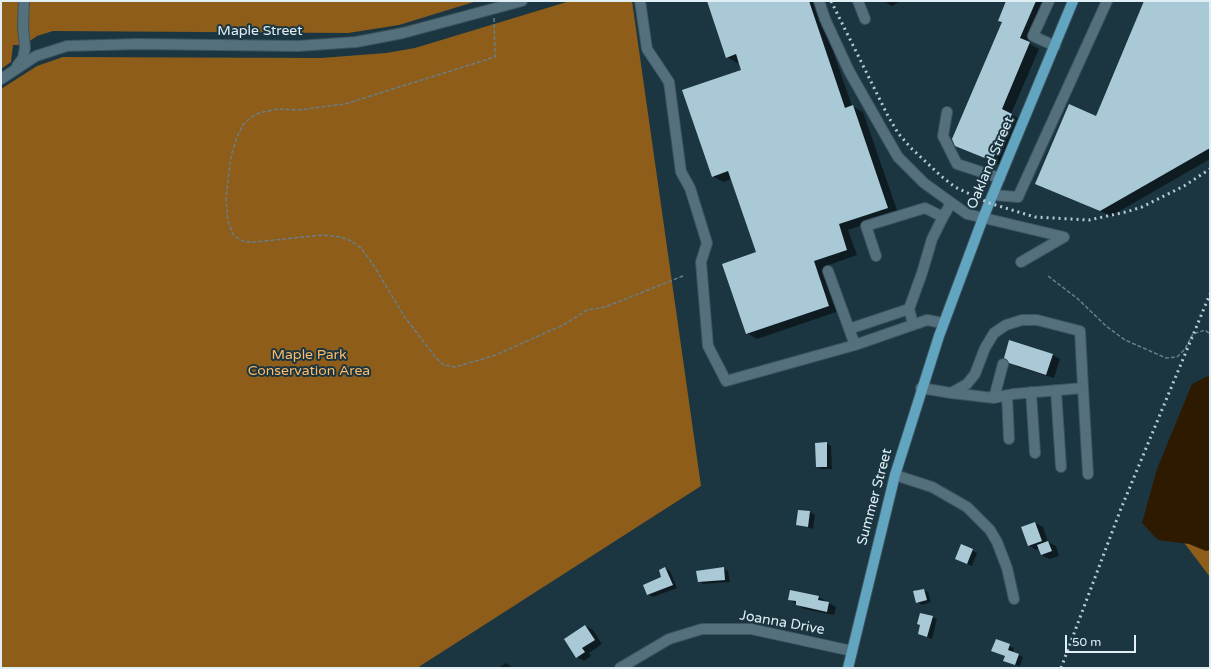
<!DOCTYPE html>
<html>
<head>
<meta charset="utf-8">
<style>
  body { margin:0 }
  #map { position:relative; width:1211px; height:669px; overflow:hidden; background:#1b3641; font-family:"Varela Round",sans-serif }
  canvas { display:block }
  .frame { position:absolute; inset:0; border:2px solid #e0eff6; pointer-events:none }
  .scale { position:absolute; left:1065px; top:635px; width:71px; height:18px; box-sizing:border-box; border:2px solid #e0eff6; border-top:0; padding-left:5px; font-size:12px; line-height:14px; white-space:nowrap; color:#e0eff6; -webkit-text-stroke:3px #1b3641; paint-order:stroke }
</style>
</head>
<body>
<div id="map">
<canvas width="1211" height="669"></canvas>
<div class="frame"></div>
<div class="scale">50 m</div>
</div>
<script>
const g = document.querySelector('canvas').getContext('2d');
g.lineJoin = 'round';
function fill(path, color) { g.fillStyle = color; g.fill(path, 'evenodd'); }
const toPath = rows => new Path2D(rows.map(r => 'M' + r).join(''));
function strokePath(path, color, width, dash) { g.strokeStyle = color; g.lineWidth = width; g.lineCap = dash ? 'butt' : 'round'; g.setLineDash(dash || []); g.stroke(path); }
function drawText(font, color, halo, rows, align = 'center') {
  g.font = font + ' "Varela Round",sans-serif'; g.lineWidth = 4; g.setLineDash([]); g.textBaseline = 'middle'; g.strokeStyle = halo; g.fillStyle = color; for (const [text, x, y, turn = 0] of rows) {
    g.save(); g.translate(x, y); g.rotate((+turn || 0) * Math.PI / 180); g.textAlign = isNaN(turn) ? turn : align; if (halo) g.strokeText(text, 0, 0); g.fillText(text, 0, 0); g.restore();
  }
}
fill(toPath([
  [1,1,477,1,399,25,348,33,53,31,37,36,24,45,13,45,11,62,1,69],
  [570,1,632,1,701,486,417,668,1,668,1,89,37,66,63,57,321,58,386,53,415,48],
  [1210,478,1210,577,1182,540]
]), '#8d5d19');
fill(toPath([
  [1210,375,1210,550,1206,551,1189,544,1158,540,1142,523,1157,469,1192,384]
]), '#2e1a01');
fill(toPath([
  [708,1,816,1,852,106,863,112,898,213,848,230,857,255,823,267,839,311,757,339,747,333,757,253,732,179,723,182,712,176,742,71,739,62,737,63,727,57],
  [884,1,901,1,892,6],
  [1007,1,1047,1,1030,44,1039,49,1011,114,1021,120,1001,166,956,145,1003,22],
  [1145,1,1210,1,1210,159,1111,216,1037,183,1096,117],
  [1010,341,1053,355,1060,359,1054,378,1018,367,1010,362],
  [826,443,831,446,832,469,821,469,817,466],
  [799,511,810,512,815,515,813,529,797,524],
  [1035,523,1043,527,1048,542,1056,546,1059,556,1049,559,1042,555,1040,548,1036,550,1028,545],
  [962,546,977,553,972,566,961,561],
  [665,568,670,571,677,588,653,597,648,594,663,577],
  [723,568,728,571,730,582,703,584,699,581],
  [923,590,928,592,931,602,922,605,917,602],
  [791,591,819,597,836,607,834,615,804,609,789,599],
  [932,617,937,619,932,639,919,634],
  [585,626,593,630,602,644,589,653,591,656,584,661,577,657],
  [996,640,1014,648,1013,652,1023,657,1020,666,1009,663,1006,656,992,651],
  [506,663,513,668,498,668]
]), '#0007');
fill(toPath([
  [707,1,809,1,845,108,853,105,888,208,839,224,847,250,814,261,829,306,746,334,722,264,756,252,728,171,712,177,682,90,741,70,736,54,726,58],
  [1006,1,1036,1,1020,38,1030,42,1002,109,1012,114,992,161,955,146,952,139,1002,22,998,21],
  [1144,1,1210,1,1210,148,1100,211,1035,184,1069,104,1096,116],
  [1009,340,1053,354,1046,375,1009,363,1004,358],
  [827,442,827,467,816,467,815,443],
  [798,510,810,511,808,527,796,525],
  [1035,522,1042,541,1028,546,1021,527],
  [1048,541,1052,551,1041,555,1037,545],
  [961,544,973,549,967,564,955,559],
  [665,567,673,585,647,595,643,585,661,577,659,570],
  [724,567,725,580,698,582,696,571],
  [924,589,927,600,916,603,913,591],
  [790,590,819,596,818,600,829,602,827,612,796,605,796,601,788,600],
  [920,613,933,616,927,637,918,634,920,625,917,624],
  [585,625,595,640,582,648,585,652,576,658,564,639],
  [996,639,1010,644,1008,650,1019,654,1015,665,1003,661,1005,656,991,651]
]), '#aac9d7');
const minor = toPath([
  [640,1,647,49,669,82,681,172,690,188,707,243,701,262,708,346,726,381,855,345,927,320,943,323],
  [819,1,825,19,849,71,883,131,898,157,924,183,967,214,1064,237,1021,262],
  [858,1,865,19],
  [1049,1,1033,36,1055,46],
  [17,66,23,58,25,48,23,26,24,1],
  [1,79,36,56,67,46,139,44,298,46,356,42,403,33,522,1],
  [947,112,943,136,957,164,1000,178],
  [993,195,1018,197,1107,1],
  [876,256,866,226,925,208,943,217,951,203],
  [828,271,855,345],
  [913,324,909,309,922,273,932,239,943,217],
  [849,329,909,309],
  [921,388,951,393,994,398,1013,394,1083,388,1080,331,1037,320,1022,320,1006,325,994,333,985,348,975,374,967,384,951,393],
  [1083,388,1088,474],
  [1056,390,1061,467],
  [1031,392,1035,453],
  [1007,395,1009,439],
  [994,398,1003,364],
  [895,475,932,487,967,507,990,530,997,542,1007,568,1014,599],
  [620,668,669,639,702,629,751,629,852,651]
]);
const major = toPath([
  [848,668,895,475,939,336,983,218,1073,1]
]);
strokePath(minor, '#3c545e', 12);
strokePath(major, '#3c545e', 12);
strokePath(toPath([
  [494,18,495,57,345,104,299,110,277,109,259,113,250,118,243,125,237,137,231,156,226,199,228,221,234,236,245,242,256,242,322,235,341,237,351,241,361,248,374,266,404,316,436,358,444,365,455,367,496,355,565,324,587,310,605,307,683,276],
  [1048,276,1078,299,1106,326,1125,340,1166,358,1177,357,1185,349,1193,334,1205,330,1210,334]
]), '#687e88', 1.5, [4, 2]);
strokePath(minor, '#54707d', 10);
strokePath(major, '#62a5c1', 10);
strokePath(toPath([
  [831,1,888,116,898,133,911,148,941,176,955,187,989,203,1035,217,1089,220,1126,212,1142,207,1184,186,1210,169],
  [1061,668,1120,511,1210,294]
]), '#b9cad2', 3, [2, 4]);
drawText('14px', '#e0eff6', '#1b3641', [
  ["Maple Street",260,31],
  ["Oakland Street",991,163,-67],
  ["Summer Street",875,497,-75],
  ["Joanna Drive",782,623,10]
]);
drawText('14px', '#fdba68', '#1b3641', [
  ["Maple Park",309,355],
  ["Conservation Area",309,371]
]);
</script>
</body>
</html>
